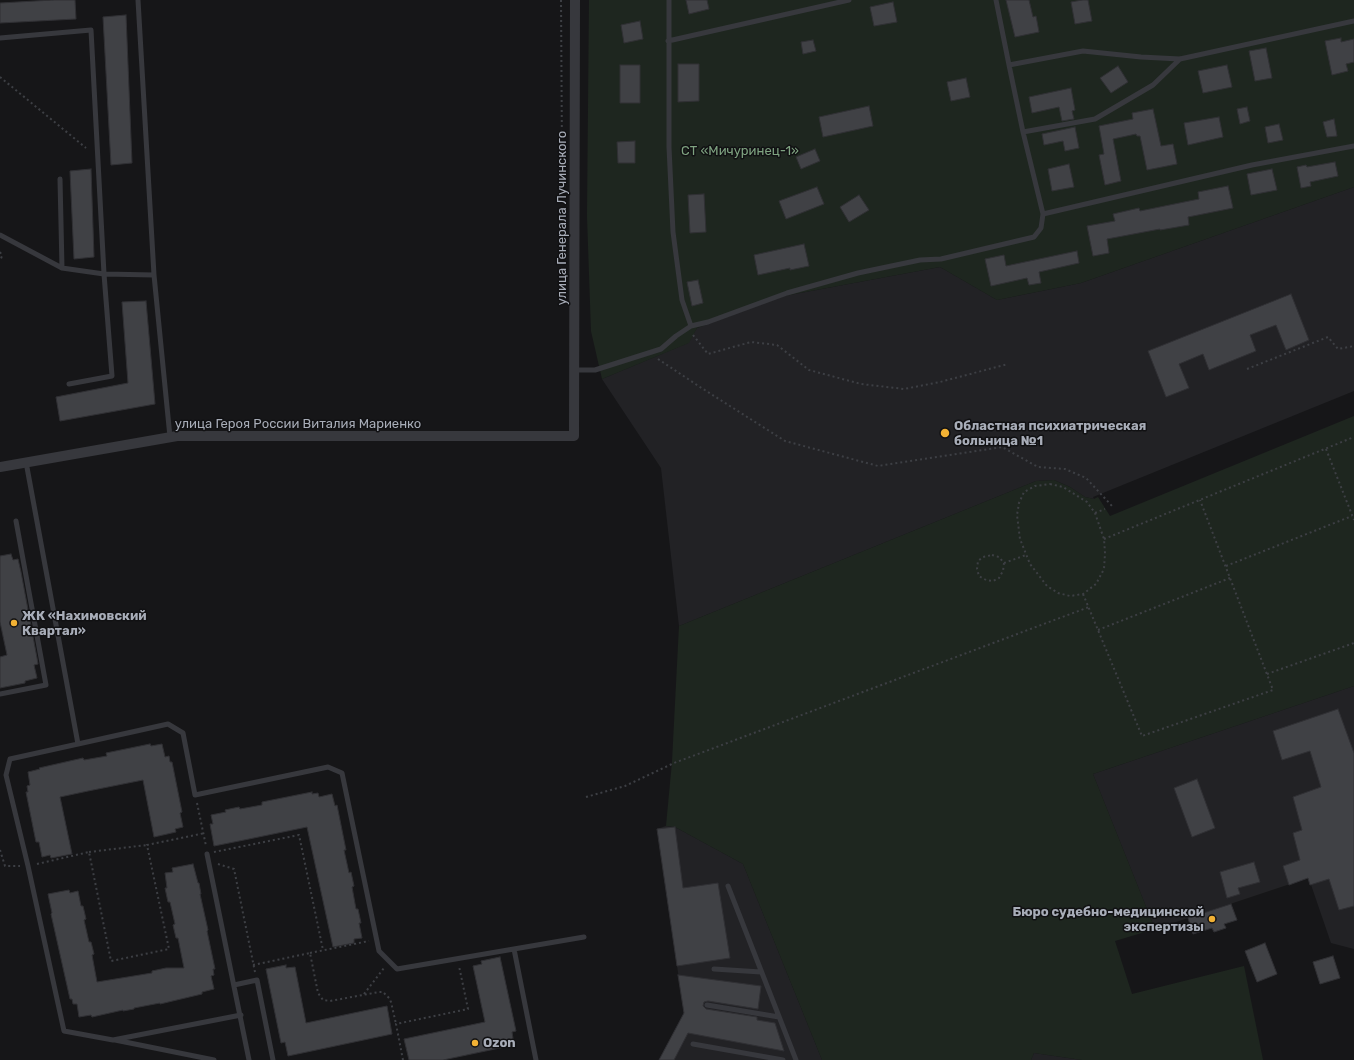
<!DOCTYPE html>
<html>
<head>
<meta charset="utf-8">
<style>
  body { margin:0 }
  canvas { display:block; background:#161618 }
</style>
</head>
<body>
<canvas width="1354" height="1060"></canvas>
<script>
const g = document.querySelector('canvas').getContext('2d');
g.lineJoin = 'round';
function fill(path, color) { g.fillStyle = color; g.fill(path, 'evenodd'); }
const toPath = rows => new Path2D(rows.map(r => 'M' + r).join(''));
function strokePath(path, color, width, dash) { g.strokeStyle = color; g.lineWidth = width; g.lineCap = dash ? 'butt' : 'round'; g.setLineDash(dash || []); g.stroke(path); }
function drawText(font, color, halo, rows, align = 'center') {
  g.font = font + ' Rubik,sans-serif'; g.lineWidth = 3; g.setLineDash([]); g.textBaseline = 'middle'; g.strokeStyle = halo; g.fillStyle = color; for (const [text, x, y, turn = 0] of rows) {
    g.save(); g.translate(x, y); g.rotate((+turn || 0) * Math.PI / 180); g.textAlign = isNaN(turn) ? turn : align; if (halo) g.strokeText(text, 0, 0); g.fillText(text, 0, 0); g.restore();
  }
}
fill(toPath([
  [1354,187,1354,391,1093,497,1094,499,1085,497,1070,487,1054,480,1036,481,679,626,661,468,602,379,688,343,697,328,784,296,940,267,997,300,1081,283],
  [1290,294,1309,340,1286,350,1276,325,1250,335,1256,351,1209,370,1203,354,1179,364,1189,388,1166,397,1148,351],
  [1354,686,1354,949,1331,943,1307,873,1299,881,1155,929,1093,774],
  [666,826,675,827,743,864,822,1060,659,1060,684,1013,657,829],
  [1034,1053,1082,1060,1031,1060]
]), '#222225');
fill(toPath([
  [589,0,1354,0,1354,187,1081,283,997,300,940,267,784,296,697,328,689,343,602,379,591,331,587,216],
  [1354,416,1354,686,1093,774,1155,929,1115,941,1132,994,1244,966,1263,1060,1082,1060,1034,1053,1031,1060,822,1060,743,864,675,827,666,826,672,762,679,626,1036,481,1054,480,1070,487,1085,497,1094,499,1098,497,1110,516]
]), '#1e261f');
const building = toPath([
  [53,0,75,0,76,19,0,23,0,3,53,0],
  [686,0,707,0,709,9,689,14,686,0],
  [1006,0,1029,0,1033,17,1036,16,1039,32,1015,37,1006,0],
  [1082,0,1088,0,1092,21,1075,24,1071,2,1082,0],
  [893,2,897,22,874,26,870,7,893,2],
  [126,15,132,163,111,165,103,17,126,15],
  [640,21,643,39,624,43,621,25,640,21],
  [1341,38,1341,42,1354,39,1354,62,1346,64,1348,71,1332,75,1325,41,1341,38],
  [813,40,816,51,803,54,801,42,813,40],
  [1266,48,1272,78,1255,81,1249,51,1266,48],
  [678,64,699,64,699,101,678,102,678,64],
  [620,65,640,65,640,103,620,103,620,65],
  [1227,65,1232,87,1203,93,1198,71,1227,65],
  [1118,66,1128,82,1111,93,1100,78,1118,66],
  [966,78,970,97,951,101,947,82,966,78],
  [1071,88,1075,110,1072,111,1074,119,1062,121,1059,107,1032,113,1029,97,1071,88],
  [869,106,873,126,823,137,819,117,869,106],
  [1247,107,1250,121,1240,124,1237,109,1247,107],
  [1153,109,1161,146,1173,144,1177,164,1147,170,1140,136,1137,136,1136,134,1113,139,1121,181,1105,185,1099,155,1104,154,1099,126,1133,119,1132,113,1153,109],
  [1219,117,1223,137,1188,145,1184,123,1219,117],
  [1334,119,1337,136,1327,137,1323,122,1334,119],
  [1279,124,1283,140,1268,143,1265,127,1279,124],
  [1075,127,1079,148,1065,151,1063,141,1044,145,1042,134,1075,127],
  [635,141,635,163,618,163,617,142,635,141],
  [815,149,820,161,801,169,796,157,815,149],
  [1335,162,1338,176,1310,182,1311,186,1301,188,1297,167,1306,165,1307,167,1335,162],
  [1069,164,1074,187,1052,191,1048,169,1069,164],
  [91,169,94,257,74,259,70,171,91,169],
  [1272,169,1277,190,1251,195,1247,174,1272,169],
  [1228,186,1233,208,1188,217,1189,225,1160,230,1160,229,1107,239,1109,253,1093,256,1087,226,1115,221,1113,214,1139,208,1140,211,1199,199,1198,192,1228,186],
  [817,187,824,204,786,219,779,201,817,187],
  [704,194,706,232,690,233,688,195,704,194],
  [859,195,869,210,849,222,840,207,859,195],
  [804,244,809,266,790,270,790,268,758,275,754,255,804,244],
  [1077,251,1079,263,1039,272,1041,283,1029,285,1027,278,991,286,985,259,1004,255,1006,266,1077,251],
  [698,280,703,303,692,306,687,282,698,280],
  [1291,294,1309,340,1286,350,1276,325,1250,335,1256,351,1209,370,1203,354,1179,364,1189,388,1166,397,1148,351,1291,294],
  [146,301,155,404,60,421,56,397,128,383,122,302,146,301],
  [11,554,13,560,18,559,21,572,37,658,38,664,34,665,37,678,25,681,25,683,0,688,0,657,7,655,0,622,0,556,11,554],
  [1338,709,1354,753,1354,906,1339,910,1329,879,1310,885,1308,878,1289,885,1283,866,1300,860,1293,833,1302,830,1293,797,1321,787,1310,751,1282,760,1273,731,1338,709],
  [150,744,151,746,162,744,165,757,169,756,170,762,172,762,182,812,180,813,183,827,175,829,176,832,154,837,143,780,88,791,60,797,72,854,51,858,50,855,42,857,39,842,36,842,26,792,28,792,27,786,30,785,28,772,40,769,39,768,83,758,84,760,107,756,106,753,150,744],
  [1197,779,1215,828,1192,837,1174,788,1197,779],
  [312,792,312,794,318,793,319,797,332,794,335,806,337,805,346,850,344,850,349,873,351,872,354,886,352,887,356,909,358,909,361,923,359,923,362,938,354,939,354,943,333,947,307,827,244,840,214,846,210,824,213,824,211,815,226,812,225,810,239,807,240,809,262,805,262,802,312,792],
  [675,827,683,888,718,883,730,958,677,966,657,829,675,827],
  [1254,862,1260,882,1238,888,1240,894,1227,898,1220,872,1254,862],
  [193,864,198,883,199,883,201,894,200,894,208,930,207,931,215,969,213,969,214,975,211,976,214,989,202,992,202,994,160,1004,160,1003,134,1008,134,1009,123,1011,123,1010,92,1017,91,1015,79,1017,77,1004,73,1004,72,999,70,999,51,914,52,913,48,894,69,890,70,893,78,891,81,906,83,906,86,919,84,920,89,942,91,942,94,954,92,955,97,982,152,973,152,971,166,968,184,968,178,938,176,938,173,925,175,924,170,902,168,902,165,888,167,888,165,873,173,872,172,868,193,864],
  [1231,904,1237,920,1224,924,1226,928,1214,932,1212,928,1193,934,1188,918,1231,904],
  [1265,943,1277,974,1257,982,1245,951,1265,943],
  [1333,956,1340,978,1320,984,1313,962,1333,956],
  [500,957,516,1031,512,1032,514,1045,443,1060,409,1060,404,1039,485,1022,473,966,482,964,481,961,500,957],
  [286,965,286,968,295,967,306,1023,387,1006,392,1034,288,1056,285,1042,281,1043,266,969,286,965],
  [678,975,761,986,758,1009,708,1001,704,1002,703,1006,706,1009,757,1017,757,1020,775,1023,784,1051,688,1033,674,1060,659,1060,684,1013,678,975]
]);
fill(building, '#404145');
strokePath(building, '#303034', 1);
strokePath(toPath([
  [561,0,562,154],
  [0,77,86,148],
  [0,252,2,256,0,261],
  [693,335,708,354,751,342,777,345,809,370,861,384,904,389,940,382,1008,364],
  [658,359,700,387,785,441,878,466,1002,447,1038,467,1065,469,1086,478,1112,506],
  [1247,369,1328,337,1338,349,1354,346],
  [1326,449,1354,520],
  [1050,484,1063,487,1087,502,1095,513,1104,539,1105,553,1104,569,1096,584,1083,594,1070,596,1058,593,1047,586,1030,564,1020,539,1017,515,1019,503,1024,492,1035,486,1050,484],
  [1095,513,1105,509],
  [1104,539,1354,437],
  [992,555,999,557,1004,563,1003,571,999,578,993,581,986,580,979,576,977,569,978,561,983,557,992,555],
  [1004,563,1026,555],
  [1226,566,1352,516],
  [1083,594,1142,736,1273,690,1200,500],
  [1098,630,1230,578],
  [1267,674,1354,643],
  [586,797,625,786,674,763,1089,607],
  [197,803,206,846],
  [0,850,5,866,20,866],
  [89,852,147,845],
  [214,852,299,835,323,950],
  [37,864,89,852,111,961,169,949,147,845,205,833],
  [218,864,234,869,255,972],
  [310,953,369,941],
  [253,965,310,953,318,993,323,1000,330,1001,379,992,383,992,389,998,391,1002,396,1024],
  [364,994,384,968],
  [403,1060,396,1024,468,1009,459,966]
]), '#3d3f44', 2, [2, 3]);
strokePath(toPath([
  [669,0,669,147,673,232,682,300,691,326,708,322,787,293,858,273,920,260,941,259,1034,237,1041,228,1043,214,1023,132],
  [996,0,1009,65],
  [0,38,91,30,104,274,154,275,138,0],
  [668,41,849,0],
  [1180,59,1153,85,1095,119,1023,132,1009,65,1083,51,1141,57,1180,59,1354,21],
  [60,179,62,268],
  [1043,214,1252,165,1354,146],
  [0,235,62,268,104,274,112,376,69,384],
  [154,275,170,437],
  [575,370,595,370,661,349,676,336,691,326],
  [26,462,78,744,10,759,6,775,28,866,64,1031,113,1040,241,1015],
  [0,694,46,685,16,521],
  [78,744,168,724,183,733,195,795,328,767,342,773,379,951,397,969,584,937],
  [207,854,249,1060],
  [728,886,796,1060],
  [514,949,536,1060],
  [714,969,761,972],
  [234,985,257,980,273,1060],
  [707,1005,779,1017],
  [115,1040,214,1060],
  [693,1044,783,1060]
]), '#37383d', 5);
strokePath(toPath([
  [0,467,177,436,574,436,575,0]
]), '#37383d', 10);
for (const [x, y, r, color] of [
  [945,433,5,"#f2b134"],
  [14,623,4,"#f2b134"],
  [1212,919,4,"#f2b134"],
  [475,1043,4,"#f2b134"]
]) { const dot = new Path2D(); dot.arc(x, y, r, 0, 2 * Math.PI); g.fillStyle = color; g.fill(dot); strokePath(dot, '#111113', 1.5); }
drawText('13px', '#7fa381', '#111113', [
  ["СТ «Мичуринец-1»",740,151]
]);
drawText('13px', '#a8adb8', '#111113', [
  ["улица Генерала Лучинского",562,218,-90],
  ["улица Героя России Виталия Мариенко",298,424]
]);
drawText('bold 13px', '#a8adb8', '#111113', [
  ["Областная психиатрическая",954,426],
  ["больница №1",954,441],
  ["ЖК «Нахимовский",22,616],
  ["Квартал»",22,631],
  ["Бюро судебно-медицинской",1204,912,"right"],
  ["экспертизы",1204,927,"right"],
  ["Ozon",483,1043]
], 'left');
</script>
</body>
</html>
